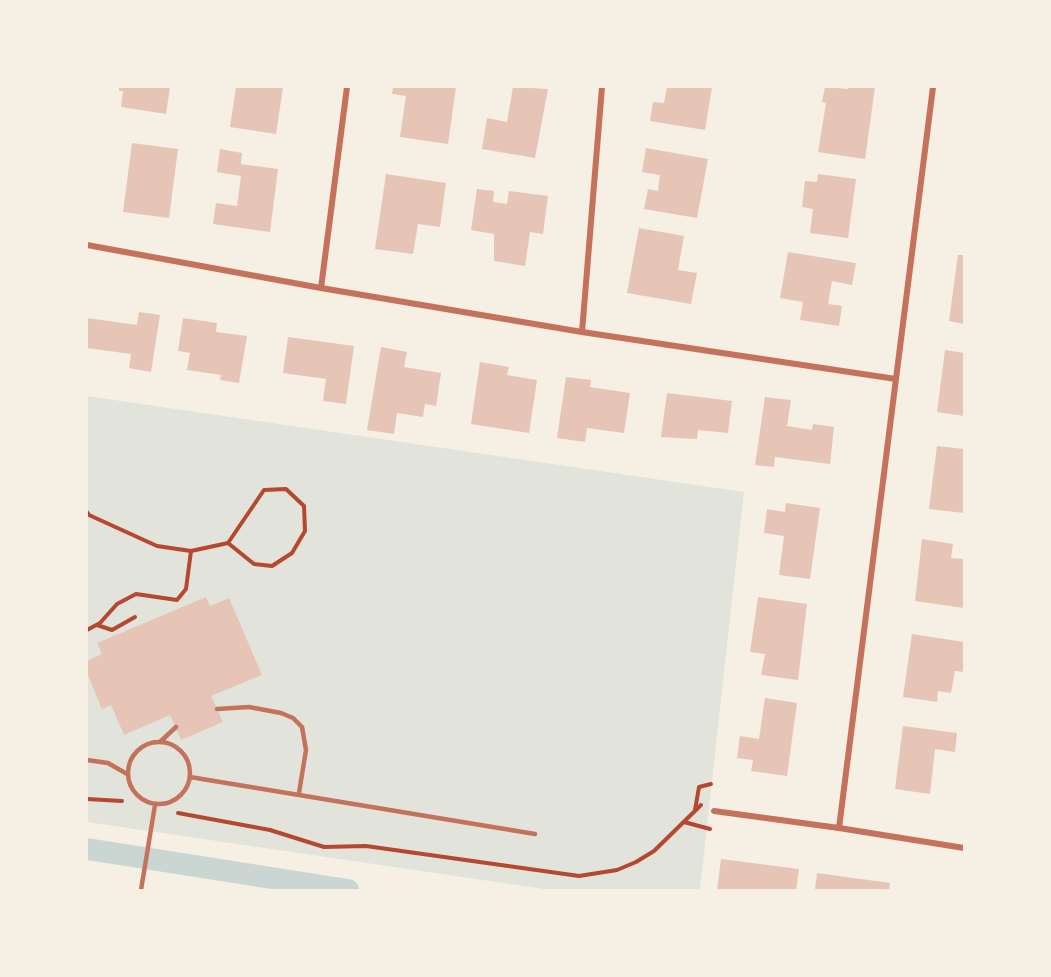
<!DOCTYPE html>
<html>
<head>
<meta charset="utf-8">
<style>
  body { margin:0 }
  #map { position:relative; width:1051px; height:977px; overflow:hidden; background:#f6efe4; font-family:Overpass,sans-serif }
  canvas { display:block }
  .frame { position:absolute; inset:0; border:88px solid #f6efe4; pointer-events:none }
</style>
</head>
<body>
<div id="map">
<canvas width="1051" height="977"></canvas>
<div class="frame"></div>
</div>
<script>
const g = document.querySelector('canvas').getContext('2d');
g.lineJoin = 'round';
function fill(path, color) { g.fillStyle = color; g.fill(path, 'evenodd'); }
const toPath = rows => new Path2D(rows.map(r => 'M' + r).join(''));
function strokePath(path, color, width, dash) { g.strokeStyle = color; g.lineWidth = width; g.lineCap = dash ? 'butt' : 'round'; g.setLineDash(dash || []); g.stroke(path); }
fill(toPath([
  [87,396,744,492,700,890,551,890,87,822]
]), '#e2e4dc');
strokePath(toPath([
  [87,849,348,890]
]), '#c9d6d2', 22);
fill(toPath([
  [119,87,170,87,166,114,121,107,123,91,119,91],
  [236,87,283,87,276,134,230,127],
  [393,87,456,87,448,144,400,137,406,96,392,94],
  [513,87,548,89,535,158,482,149,487,118,507,122],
  [667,87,712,87,705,130,650,121,653,102,664,103],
  [825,87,848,89,849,87,875,87,865,159,818,152,826,103,822,102],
  [132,143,178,149,169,218,123,212],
  [646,148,708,159,697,218,644,209,648,189,658,191,660,175,642,172],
  [220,149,242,153,241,164,278,169,270,232,213,224,216,203,237,206,241,176,217,172],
  [386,174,446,183,440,227,418,224,413,254,375,249],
  [818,174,856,179,848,238,810,233,813,209,802,207,805,181,817,182],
  [477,189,494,191,493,202,507,204,509,191,548,196,543,234,530,232,525,266,494,261,494,234,471,230],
  [639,228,684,236,678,270,697,273,691,304,627,293],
  [788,252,856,263,852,285,832,281,828,304,842,306,839,326,800,320,803,302,780,298],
  [958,255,964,255,964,324,949,321],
  [139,312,160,315,151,372,129,368,131,354,87,348,87,318,137,325],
  [183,318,217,323,216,332,247,336,239,383,220,380,221,375,187,370,190,353,178,351],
  [288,337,354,346,346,404,323,401,326,379,283,373],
  [381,347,407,352,404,367,441,373,436,406,425,404,423,417,397,413,394,434,367,430],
  [945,350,964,353,964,416,937,412],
  [480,362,509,367,507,375,537,380,529,433,471,424],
  [566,377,591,380,590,387,630,393,624,433,587,428,585,442,557,438],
  [667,393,732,401,728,433,698,430,697,439,661,437],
  [765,397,791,400,787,426,812,430,813,424,834,427,830,464,775,457,774,467,755,465],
  [937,446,964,449,964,513,929,509],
  [786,503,820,508,810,579,779,575,784,536,764,533,767,509,785,512],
  [922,539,953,544,951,558,964,559,964,608,915,601],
  [206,597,210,606,229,598,262,675,211,696,223,722,181,740,170,715,124,735,111,705,102,709,87,673,87,661,102,654,97,643],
  [758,597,807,604,798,680,761,675,765,654,750,652],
  [912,634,964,642,964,672,955,671,951,693,938,691,937,702,903,697],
  [765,698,797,703,787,776,751,771,753,760,737,758,740,736,759,739],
  [903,726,957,733,955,752,935,749,930,794,895,789],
  [721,859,799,869,796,890,717,890],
  [817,873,890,883,889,890,815,890]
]), '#e6c5b7');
strokePath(toPath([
  [87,512,89,515,157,546,191,551],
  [97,625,112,630,135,617],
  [87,630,100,623,117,604,136,594,177,600,186,589,191,551,228,543,264,490,286,489,304,506,305,531,292,553,272,566,254,564,228,543],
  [87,799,122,801],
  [695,810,699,787,711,784],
  [178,813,270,830,324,847,366,846,579,876,617,870,636,862,654,851,701,805],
  [684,822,710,829]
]), '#b5482f', 4);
strokePath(toPath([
  [217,709,249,707,281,713,293,718,302,727,306,750,299,793],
  [161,741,176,727],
  '128 773a31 31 0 1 1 62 0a31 31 0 1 1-62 0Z',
  [87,760,108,763,127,774],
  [190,777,535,834],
  [141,890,155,805]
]), '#c5725c', 4.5);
strokePath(toPath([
  [87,245,321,288,582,332,896,379],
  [321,288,347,87],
  [582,332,602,87],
  [714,811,839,828,964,848],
  [839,828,933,87]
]), '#c5725c', 6);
</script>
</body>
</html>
